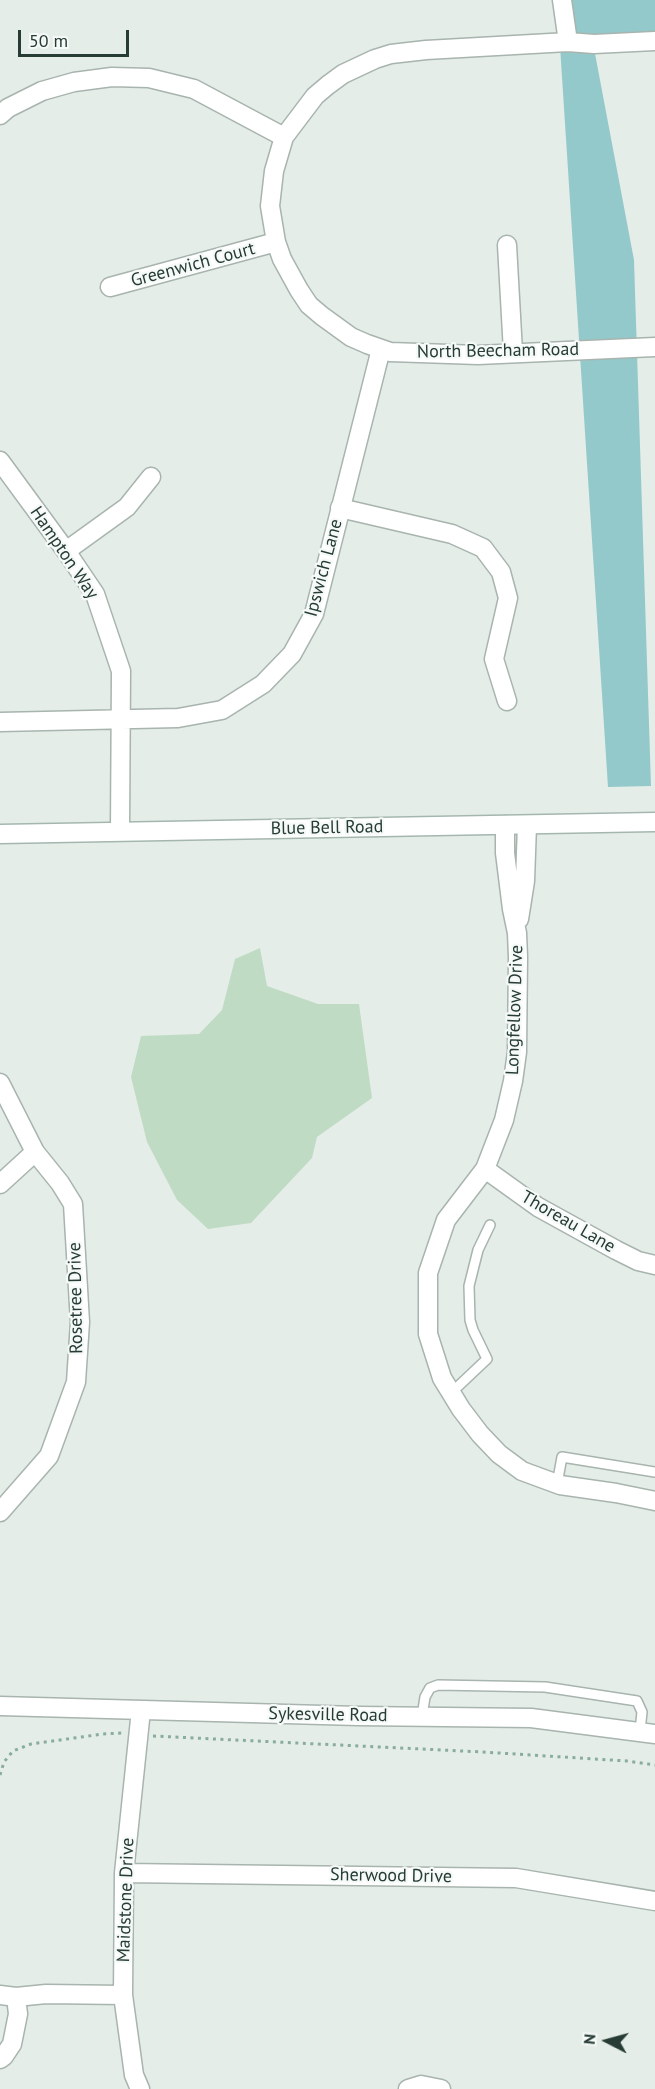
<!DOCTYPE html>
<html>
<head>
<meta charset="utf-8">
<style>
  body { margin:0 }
  #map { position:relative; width:655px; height:2089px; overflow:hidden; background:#e5ede8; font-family:"PT Sans",sans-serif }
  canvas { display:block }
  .north { position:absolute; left:577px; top:2011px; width:60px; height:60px; -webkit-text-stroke:4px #f5f9f7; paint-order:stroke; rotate:276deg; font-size:16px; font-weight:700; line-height:24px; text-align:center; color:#263c34 }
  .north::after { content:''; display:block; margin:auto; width:21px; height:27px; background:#263c34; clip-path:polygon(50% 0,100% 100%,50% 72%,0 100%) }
  .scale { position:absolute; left:18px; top:30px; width:111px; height:27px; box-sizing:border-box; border:3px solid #263c34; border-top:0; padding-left:8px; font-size:18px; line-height:21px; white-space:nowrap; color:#263c34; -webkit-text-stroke:4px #f5f9f7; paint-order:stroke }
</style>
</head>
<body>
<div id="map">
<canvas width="655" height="2089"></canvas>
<div class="north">N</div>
<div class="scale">50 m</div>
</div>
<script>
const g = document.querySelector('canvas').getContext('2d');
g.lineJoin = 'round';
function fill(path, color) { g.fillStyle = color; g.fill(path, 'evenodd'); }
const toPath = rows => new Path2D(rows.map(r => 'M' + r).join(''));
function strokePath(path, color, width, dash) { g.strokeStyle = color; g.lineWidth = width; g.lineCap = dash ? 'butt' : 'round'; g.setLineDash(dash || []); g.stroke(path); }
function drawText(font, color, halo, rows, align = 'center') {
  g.font = font + ' "PT Sans",sans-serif'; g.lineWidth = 4.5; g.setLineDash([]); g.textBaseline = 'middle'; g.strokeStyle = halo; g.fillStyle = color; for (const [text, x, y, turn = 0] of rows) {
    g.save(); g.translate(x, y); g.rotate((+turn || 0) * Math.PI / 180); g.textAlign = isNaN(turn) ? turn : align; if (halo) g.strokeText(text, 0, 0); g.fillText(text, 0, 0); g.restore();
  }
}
fill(toPath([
  [260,948,267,986,318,1004,359,1004,372,1098,317,1137,312,1158,251,1223,208,1229,177,1200,147,1142,131,1077,141,1036,199,1034,222,1010,235,959]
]), '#c0dbc4');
fill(toPath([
  [557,0,655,0,655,39,593,43,634,260,651,786,608,787]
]), '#93c9cb');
const lane = toPath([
  [451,1393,487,1359,473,1330,470,1320,469,1286,478,1250,490,1225],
  [557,1484,562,1457,655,1472],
  [422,1716,425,1697,430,1688,438,1685,545,1687,637,1701,642,1712,640,1731]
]);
const street = toPath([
  [562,0,568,42],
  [655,41,594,44,568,42,426,50,391,54,375,59,343,74,328,85,315,96,284,137,274,171,270,206,276,242,282,259,299,290,309,305,322,316,351,337,367,344,390,352,478,355,655,347],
  [0,115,8,108,42,91,74,82,112,77,149,78,194,89,284,137],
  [507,245,513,352],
  [110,287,276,242],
  [0,461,66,551,95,594,121,671,120,831],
  [340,508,452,534,483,548,501,572,508,598,494,659,507,701],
  [66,551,127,507,151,477],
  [0,722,178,718,222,710,263,684,292,654,314,614,381,349],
  [505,825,505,853,512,909,517,933,518,957,517,1052,513,1081,504,1120,485,1169,446,1220,428,1273,428,1334,442,1378,461,1409,480,1434,499,1454,522,1471,560,1485,616,1493,655,1501],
  [519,919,525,881,527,825],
  [0,1083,35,1152,60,1183,73,1204,80,1322,76,1382,49,1456,0,1512],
  [485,1169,538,1207,616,1250,638,1261,655,1265],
  [0,1184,35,1152],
  [0,1706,358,1716,531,1718,655,1734],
  [124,1873,516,1878,655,1901],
  [0,1995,16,1997,46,1994,123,1995],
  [0,2059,4,2056,12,2044,18,2014,16,1997],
  [140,2089,134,2075,123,1995,124,1873,141,1710],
  [408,2089,421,2085,441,2089]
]);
const secondary = toPath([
  [0,834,655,822]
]);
strokePath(lane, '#a8b4ae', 12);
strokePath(street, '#a8b4ae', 21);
strokePath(secondary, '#a4b7af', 21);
strokePath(toPath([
  [153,1736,483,1752,627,1761,655,1765],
  [0,1775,4,1762,13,1751,31,1744,103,1734,122,1733]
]), '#89ad9d', 3, [3, 4.5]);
strokePath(lane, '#fff', 9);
strokePath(street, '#fff', 18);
strokePath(secondary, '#fff', 18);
drawText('18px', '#263c34', '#f5f9f7', [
  ["Greenwich Court",193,265,-15],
  ["North Beecham Road",498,351,-1],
  ["Hampton Way",64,553,56],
  ["Ipswich Lane",324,568,-75],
  ["Blue Bell Road",327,828,-1],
  ["Longfellow Drive",515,1010,-88],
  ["Thoreau Lane",568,1222,30],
  ["Rosetree Drive",76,1298,-91],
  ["Sykesville Road",328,1715,1],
  ["Sherwood Drive",391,1876,1],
  ["Maidstone Drive",126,1900,-88]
]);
</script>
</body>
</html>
